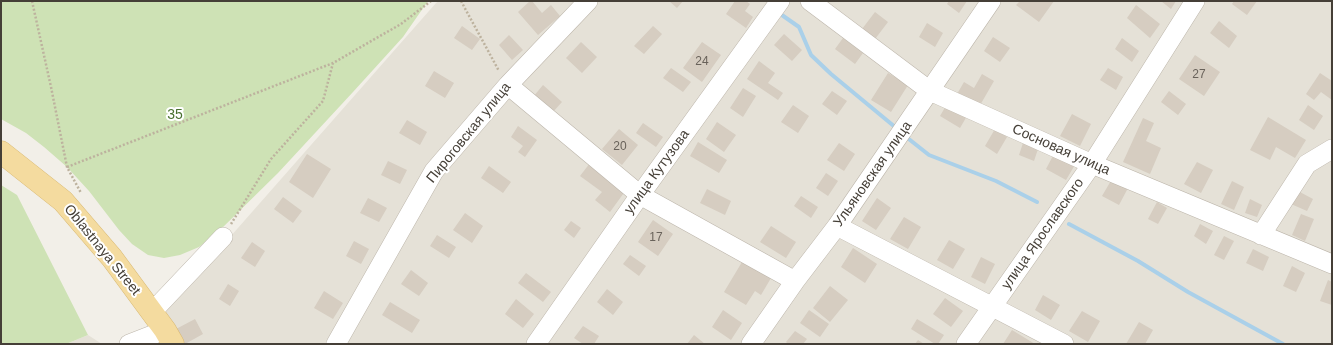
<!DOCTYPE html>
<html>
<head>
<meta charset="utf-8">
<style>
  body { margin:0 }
  #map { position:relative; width:1333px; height:345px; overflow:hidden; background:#f2efe8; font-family:Helvetica,sans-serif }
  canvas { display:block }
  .frame { position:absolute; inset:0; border:2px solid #453f37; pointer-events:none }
</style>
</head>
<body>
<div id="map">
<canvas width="1333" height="345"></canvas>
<div class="frame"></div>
</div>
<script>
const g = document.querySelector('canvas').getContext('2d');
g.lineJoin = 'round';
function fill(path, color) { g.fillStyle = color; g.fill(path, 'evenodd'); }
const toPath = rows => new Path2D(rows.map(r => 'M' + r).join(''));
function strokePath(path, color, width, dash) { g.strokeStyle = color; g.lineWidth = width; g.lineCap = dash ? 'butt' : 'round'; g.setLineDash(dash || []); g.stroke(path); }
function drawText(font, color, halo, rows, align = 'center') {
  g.font = font + ' Helvetica,sans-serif'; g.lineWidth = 4; g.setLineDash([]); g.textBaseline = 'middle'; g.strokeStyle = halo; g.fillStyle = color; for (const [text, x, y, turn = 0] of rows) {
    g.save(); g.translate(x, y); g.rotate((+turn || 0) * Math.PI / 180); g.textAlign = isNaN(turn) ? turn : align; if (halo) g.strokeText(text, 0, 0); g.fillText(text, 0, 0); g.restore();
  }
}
fill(toPath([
  [439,1,1332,1,1332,344,184,344,164,312,436,3],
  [88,335,102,344,66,344]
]), '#e5e1d7');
fill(toPath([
  [1,1,428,1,403,37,353,92,278,173,217,233,199,247,180,255,164,258,148,255,132,244,119,230,89,191,67,167,44,147,26,133,1,119],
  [1,185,17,195,88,335,66,344,1,344]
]), '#cee2b5');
strokePath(toPath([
  [779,13,799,27,811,55,831,74,895,127],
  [905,136,929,155,996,181,1037,202],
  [1069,224,1138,261,1188,292,1283,344]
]), '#aad0e9', 4);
fill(toPath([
  [530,1,532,1,542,13,551,5,560,16,538,35,518,12],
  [669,1,683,1,677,8],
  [735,1,746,1,750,4,745,11,753,17,746,28,726,14],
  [949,1,967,1,959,13,947,4],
  [1020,1,1054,1,1039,22,1016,5],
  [1161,1,1176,1,1171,9],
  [1234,1,1257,1,1247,15,1232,4],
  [1136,5,1160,24,1150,38,1127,18],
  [875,12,888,22,872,43,859,33],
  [1219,21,1237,36,1229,48,1210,33],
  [927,23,943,33,935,47,919,37],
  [462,26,480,39,472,50,454,38],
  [653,26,662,34,644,54,634,46],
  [784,34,802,50,792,61,774,45],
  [509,35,523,50,512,60,499,45],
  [993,37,1010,48,1000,62,984,51],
  [843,38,863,53,855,64,835,49],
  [1122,38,1139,51,1132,62,1115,49],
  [581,42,597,57,582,73,566,58],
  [702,42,721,55,702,82,683,68],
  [1195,55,1220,72,1204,96,1179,79],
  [759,61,775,73,768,83,783,93,778,100,747,79],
  [671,68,691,82,683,92,663,78],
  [1108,68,1123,77,1116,90,1100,80],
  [434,71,454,83,445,98,425,86],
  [888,73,908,85,891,112,871,100],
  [1320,73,1332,81,1332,100,1321,92,1314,100,1306,94],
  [982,74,994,81,979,107,957,94,964,82,974,88],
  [543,85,562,102,552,113,533,97],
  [743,88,756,96,743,117,730,108],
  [832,91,847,101,837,115,822,104],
  [1169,91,1186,104,1178,115,1161,102],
  [947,104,967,116,960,128,940,116],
  [793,105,809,116,798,133,781,122],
  [1308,105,1323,116,1314,130,1299,120],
  [1072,114,1091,124,1080,146,1060,136],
  [1268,117,1306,140,1295,158,1276,147,1270,160,1250,150],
  [1143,118,1154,123,1146,141,1161,148,1150,174,1123,162],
  [407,120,427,132,420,145,399,133],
  [717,122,736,135,724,152,706,139],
  [643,123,663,137,656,147,636,133],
  [518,126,537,140,525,157,518,152,523,146,511,137],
  [619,129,638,145,622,165,602,149],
  [995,129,1007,137,997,154,985,146],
  [1024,140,1039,146,1034,161,1019,155],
  [698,142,727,160,719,173,690,156],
  [839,143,855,154,844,171,827,160],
  [1055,152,1076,163,1066,180,1046,169],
  [307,154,331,169,313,198,289,182],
  [388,161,407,170,400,184,381,175],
  [1197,162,1213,170,1201,193,1184,184],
  [590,163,626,190,610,212,595,200,602,192,580,176],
  [489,166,511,182,503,193,481,178],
  [826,173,838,181,828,196,816,188],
  [1112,179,1128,188,1119,205,1102,196],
  [1232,181,1244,187,1234,210,1221,204],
  [707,189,731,201,725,215,700,203],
  [1298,191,1313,199,1307,211,1291,204],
  [801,196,818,207,811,218,794,206],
  [283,197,302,211,293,223,274,209],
  [368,198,387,208,379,222,360,213],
  [877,198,891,208,876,230,862,221],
  [1250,199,1262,205,1257,217,1245,213],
  [1157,202,1167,208,1158,224,1148,219],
  [465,213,483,226,472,243,453,230],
  [1301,214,1314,219,1305,241,1292,235],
  [904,217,921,227,908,249,890,239],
  [653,220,673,234,658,256,638,242],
  [571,221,581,228,574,238,564,230],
  [1200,224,1213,231,1206,244,1194,236],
  [771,226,796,242,786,258,760,242],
  [437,235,456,247,449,258,430,246],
  [1224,236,1234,241,1224,260,1214,255],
  [949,240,965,249,953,269,937,260],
  [354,241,369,249,361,264,346,256],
  [252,242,265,251,255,267,241,258],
  [853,248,877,264,865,283,841,267],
  [1253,249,1269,257,1263,271,1246,263],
  [630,255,646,266,639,276,623,264],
  [981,257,995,264,985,284,971,277],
  [742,262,771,278,761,295,755,291,746,305,724,292],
  [1292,266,1305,273,1296,292,1283,286],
  [411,270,428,283,419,296,401,284],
  [526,273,551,292,543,302,518,283],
  [1328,280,1332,282,1332,305,1320,301],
  [228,284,239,291,230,306,219,299],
  [830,286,848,300,830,322,813,308],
  [607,289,623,302,613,315,597,302],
  [324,291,343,303,333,319,314,308],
  [1043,295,1060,305,1051,320,1035,310],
  [945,298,963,311,951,327,933,314],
  [516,299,534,314,523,328,505,314],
  [390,302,420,320,412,333,382,315],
  [723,310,742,323,731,340,712,327],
  [809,310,829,324,820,337,800,323],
  [1082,311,1100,321,1088,342,1069,331],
  [195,319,203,334,185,344,176,329],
  [917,319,944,335,938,344,935,344,911,329],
  [1139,322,1153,330,1145,344,1126,344],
  [583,326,599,336,594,344,583,344,574,338],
  [1012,330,1035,344,1003,344],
  [795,331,807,339,803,344,788,344,786,342],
  [694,335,705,344,687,344],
  [918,340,924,344,915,344]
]), '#d6cdc1');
const minor = toPath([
  [810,1,930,91,1092,164,1332,264],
  [508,85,640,195,795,281],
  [837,226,1064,344],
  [1261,235,1307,164,1332,149],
  [152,312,223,237],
  [129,344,165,330],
  [336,344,434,171,508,85,588,1],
  [536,344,640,195,780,1],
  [751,344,795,281,837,226,991,1],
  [966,344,1092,164,1195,1]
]);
const major = toPath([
  [1,152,63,201,112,258,165,330,173,344]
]);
strokePath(minor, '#bdb6ab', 20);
strokePath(major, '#d7b771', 23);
strokePath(toPath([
  [32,1,51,87,67,167,81,193],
  [461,1,499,71],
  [67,167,333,63,401,24,431,1],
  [231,224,271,159,323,101,333,63]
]), '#bdb29e', 2.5, [2, 2]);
strokePath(minor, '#fff', 19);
strokePath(major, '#f4db9f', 22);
drawText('12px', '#69625a', null, [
  ["24",702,62],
  ["27",1199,75],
  ["20",620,147],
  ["17",656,238]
]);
drawText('14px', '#497130', '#fff', [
  ["35",175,115]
]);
drawText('14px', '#453f37', '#fff', [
  ["Пироговская улица",469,133,-51],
  ["Сосновая улица",1061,150,24],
  ["улица Кутузова",657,172,-54],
  ["Ульяновская улица",873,174,-55],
  ["улица Ярославского",1043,234,-55],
  ["Oblastnaya Street",102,250,51]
]);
</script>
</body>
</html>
